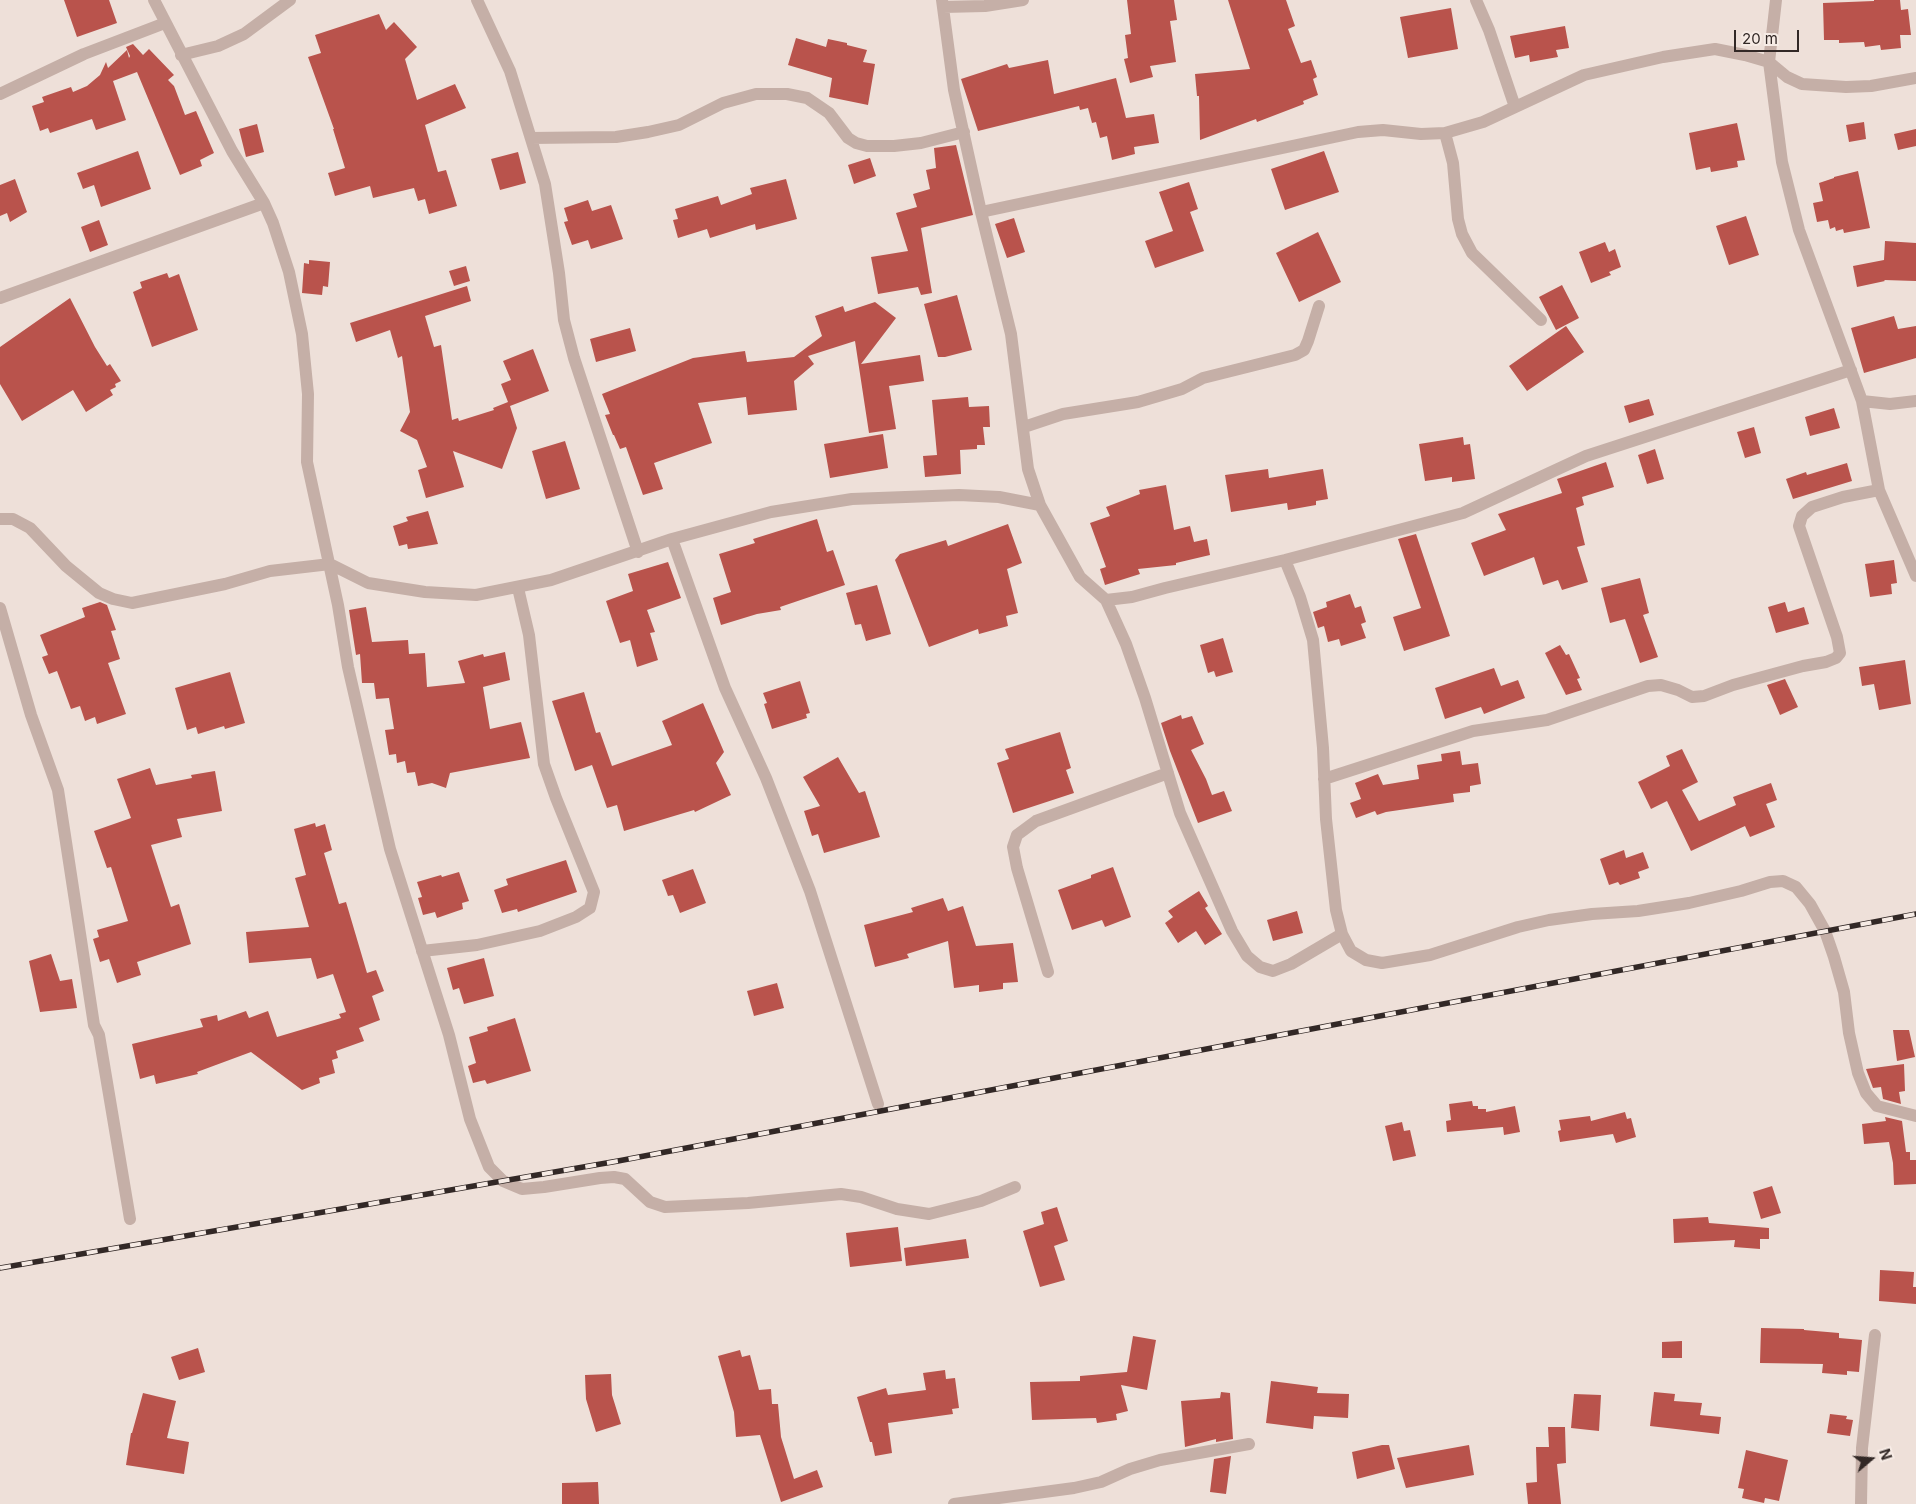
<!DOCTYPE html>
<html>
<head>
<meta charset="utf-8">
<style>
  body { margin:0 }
  #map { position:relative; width:1916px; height:1504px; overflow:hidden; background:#eee0d9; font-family:Inter,sans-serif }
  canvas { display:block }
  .north { position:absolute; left:1846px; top:1434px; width:50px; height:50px; -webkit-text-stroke:4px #f6ebe5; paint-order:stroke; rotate:72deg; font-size:14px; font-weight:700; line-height:20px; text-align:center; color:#322826 }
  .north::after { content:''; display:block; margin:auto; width:18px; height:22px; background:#322826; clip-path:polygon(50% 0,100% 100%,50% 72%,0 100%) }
  .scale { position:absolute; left:1734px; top:30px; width:65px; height:22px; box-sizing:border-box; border:2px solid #322826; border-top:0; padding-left:6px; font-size:15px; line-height:18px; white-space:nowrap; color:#322826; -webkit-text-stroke:4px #f6ebe5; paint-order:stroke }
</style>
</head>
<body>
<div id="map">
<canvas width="1916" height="1504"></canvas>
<div class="north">N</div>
<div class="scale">20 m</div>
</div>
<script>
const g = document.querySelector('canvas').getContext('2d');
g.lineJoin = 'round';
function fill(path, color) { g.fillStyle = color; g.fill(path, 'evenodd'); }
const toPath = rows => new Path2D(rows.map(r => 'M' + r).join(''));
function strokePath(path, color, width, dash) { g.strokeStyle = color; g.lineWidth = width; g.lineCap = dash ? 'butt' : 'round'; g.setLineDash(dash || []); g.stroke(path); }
fill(toPath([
  [64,0,109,0,117,23,77,37],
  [1127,0,1174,0,1177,20,1170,21,1176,62,1150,66,1153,77,1130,83,1124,59,1128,58,1125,35,1131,34],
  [1228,0,1286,0,1295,26,1288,29,1301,63,1311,60,1317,77,1313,79,1318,95,1303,101,1304,104,1257,122,1256,119,1200,140,1199,96,1197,96,1195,74,1250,69],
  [1874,0,1900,0,1901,10,1908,9,1911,35,1900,35,1901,48,1881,50,1880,45,1865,47,1864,42,1839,43,1839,40,1824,40,1823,3,1874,1],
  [1451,8,1458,49,1408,58,1400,17],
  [379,14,386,30,394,22,417,47,405,59,417,100,455,84,466,108,425,125,438,172,446,170,457,206,429,214,425,199,418,201,414,188,373,198,370,186,335,196,328,173,345,168,333,129,334,129,308,57,321,53,315,35],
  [1565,26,1569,48,1556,50,1558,57,1530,62,1529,55,1515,58,1510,36],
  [796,38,826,47,828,39,847,43,847,45,867,50,863,62,875,64,868,105,829,97,832,78,788,65],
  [133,44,143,55,149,49,174,75,168,80,174,86,185,115,196,111,214,153,200,160,202,166,180,175,137,72,113,81,126,120,96,130,92,119,50,133,48,128,40,131,32,106,44,102,42,97,71,87,73,92,87,86,100,75,106,62,108,68,127,50,129,58,130,56,126,47],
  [1048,60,1054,94,1116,78,1126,118,1154,114,1159,143,1134,147,1135,154,1112,160,1107,136,1100,138,1096,122,1092,123,1088,108,1080,110,1079,106,978,131,961,79,1007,64,1009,68],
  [1864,122,1866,139,1849,142,1846,125],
  [1737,123,1745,160,1737,161,1738,167,1711,172,1710,167,1696,170,1689,133],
  [257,124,264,152,246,157,239,129],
  [1916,129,1916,146,1898,150,1894,134],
  [956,145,973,215,921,228,932,293,921,295,918,287,878,294,871,257,908,251,896,213,917,207,913,194,930,189,926,170,936,168,934,148],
  [138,151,151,189,101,207,94,185,83,189,77,173],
  [1324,151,1339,192,1285,210,1271,169],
  [518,152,526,183,500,190,491,159],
  [870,158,876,176,854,184,848,165],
  [1858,171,1870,228,1844,233,1843,229,1836,231,1835,227,1830,229,1828,220,1817,222,1813,203,1823,201,1819,183,1834,178,1834,177],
  [15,179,27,212,10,222,7,213,0,216,0,185],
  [786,179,797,219,756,230,755,224,710,238,707,229,678,238,673,220,678,219,675,209,718,196,721,205,752,194,750,188],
  [1189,182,1198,209,1190,212,1204,251,1155,268,1145,241,1173,231,1159,192],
  [588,200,592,211,611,205,623,239,591,249,588,240,572,245,564,222,568,221,564,208],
  [1746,216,1759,255,1729,265,1716,226],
  [1014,218,1025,252,1007,258,995,224],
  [99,220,108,245,90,252,81,227],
  [1318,232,1341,282,1299,302,1276,253],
  [1885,241,1916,243,1916,281,1884,280,1885,281,1857,287,1853,266,1884,260],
  [1605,242,1609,252,1615,249,1621,267,1609,272,1611,275,1591,283,1579,252],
  [309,260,330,262,328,287,323,286,322,295,302,293,304,263,309,264],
  [466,266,470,281,454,286,449,271],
  [167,273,169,278,179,274,198,330,152,347,133,292,142,288,140,282],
  [1562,285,1579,318,1556,330,1539,297],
  [467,286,471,301,425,316,434,347,441,345,452,420,458,418,459,421,494,410,493,408,508,402,501,384,511,380,503,361,533,349,549,391,510,406,517,428,502,469,453,451,464,487,426,498,418,470,427,467,417,440,400,431,410,412,402,356,398,358,390,330,356,342,350,323],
  [957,295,972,350,945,357,938,357,924,304],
  [70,298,95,347,107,366,110,364,121,381,115,384,116,387,110,390,113,395,86,412,73,390,22,421,0,384,0,347],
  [875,302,896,318,861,364,920,355,924,381,889,386,896,429,869,433,855,341,808,356,814,364,794,381,797,410,748,415,746,397,698,403,712,443,654,463,663,489,643,495,626,447,620,449,614,435,613,435,605,415,610,414,602,394,693,358,745,351,747,362,794,357,822,336,815,316,843,306,845,312],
  [1894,316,1898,329,1916,326,1916,358,1864,373,1851,328],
  [1566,326,1584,352,1527,391,1509,366],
  [630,328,636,351,596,362,590,339],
  [968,397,969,407,989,406,990,427,983,427,985,445,977,445,977,449,960,450,961,474,925,477,923,456,937,455,932,400],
  [1649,399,1654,415,1629,423,1624,406],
  [1834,408,1840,428,1810,436,1805,417],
  [1754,427,1761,453,1745,458,1737,432],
  [883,434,888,468,830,478,824,444],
  [1463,437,1464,445,1470,444,1475,479,1452,482,1452,477,1425,481,1419,444],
  [565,441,580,489,546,499,532,451],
  [1655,449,1664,479,1647,484,1638,455],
  [1606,462,1614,487,1582,497,1584,505,1576,508,1585,545,1577,547,1588,582,1562,590,1558,580,1543,585,1534,557,1484,576,1471,543,1506,530,1498,514,1562,493,1557,479],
  [1847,463,1852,481,1793,499,1786,479,1806,472,1807,475],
  [1268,469,1269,478,1323,469,1328,499,1316,501,1316,505,1288,510,1287,503,1231,512,1225,475],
  [1166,485,1174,530,1190,526,1194,542,1207,539,1210,555,1176,563,1176,565,1138,569,1140,574,1105,585,1100,569,1106,567,1090,523,1110,516,1106,507,1140,494,1139,490],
  [428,511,438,544,408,549,407,544,399,546,393,526,408,521,406,517],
  [817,519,827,552,833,550,845,585,780,607,781,610,757,614,721,625,713,598,731,592,719,554,755,543,753,539],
  [1008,524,1022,563,1007,569,1018,613,1006,616,1008,626,979,634,978,629,929,647,895,560,900,554,946,540,948,546],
  [1416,534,1450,636,1404,651,1393,617,1421,608,1398,539],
  [1894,560,1897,583,1891,584,1892,594,1870,597,1865,564],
  [668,562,681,598,647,610,655,632,650,633,658,660,637,667,630,640,620,643,606,601,633,591,628,574],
  [1640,578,1649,613,1643,615,1658,657,1640,663,1625,619,1610,623,1601,588],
  [877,585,891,634,866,641,861,624,855,625,846,593],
  [1350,594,1355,608,1361,606,1366,622,1361,624,1366,638,1341,646,1339,639,1328,642,1324,626,1318,628,1313,612,1327,607,1326,602],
  [100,602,107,605,116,630,111,631,120,659,108,663,126,714,97,724,95,717,85,721,80,706,71,709,57,671,49,674,42,657,48,655,40,635,85,617,82,608],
  [1785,602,1788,612,1804,607,1809,624,1776,633,1768,607],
  [366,607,372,642,408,640,409,654,425,653,427,687,465,683,458,661,483,654,484,657,505,652,510,680,483,687,490,729,521,722,530,758,450,773,446,788,432,783,418,786,415,772,407,773,405,761,397,763,396,754,389,755,385,730,394,729,389,698,376,699,374,683,362,683,360,654,356,655,349,610],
  [1223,638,1233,672,1216,677,1214,671,1208,673,1200,645],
  [1560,645,1566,655,1569,654,1580,678,1577,679,1582,690,1566,695,1545,653],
  [1905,660,1911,704,1879,710,1874,684,1862,686,1859,667],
  [1494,668,1501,686,1518,680,1525,698,1484,714,1481,707,1445,719,1435,688],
  [230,672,245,723,225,729,224,726,198,734,196,727,187,730,175,688],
  [1785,679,1798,707,1780,715,1767,685],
  [800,681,810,713,806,714,807,718,772,729,764,704,767,703,763,693],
  [584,692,596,733,600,732,612,766,672,745,662,721,703,703,724,752,716,763,731,795,695,812,694,810,624,831,617,805,607,808,592,765,575,771,552,701],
  [1181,715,1182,719,1192,716,1204,744,1191,750,1206,779,1212,795,1224,791,1232,811,1198,823,1170,751,1161,723],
  [1060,732,1071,768,1066,770,1074,793,1013,813,997,763,1009,759,1005,749],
  [1682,749,1698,782,1682,790,1699,821,1736,805,1733,797,1771,783,1777,800,1766,804,1775,827,1750,837,1745,826,1691,851,1667,801,1651,809,1638,782,1670,766,1666,756],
  [1460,751,1462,765,1478,763,1481,784,1470,786,1470,792,1453,794,1454,802,1386,812,1377,815,1375,811,1356,818,1350,803,1361,799,1355,783,1378,774,1383,785,1419,779,1417,765,1442,761,1441,754],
  [838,757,859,793,865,791,880,837,824,853,818,834,812,836,804,811,820,806,803,777],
  [150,768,156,785,192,778,191,775,215,771,222,811,177,819,182,837,151,845,171,907,179,904,191,944,137,962,141,975,117,983,109,959,100,962,93,939,99,937,97,930,128,921,111,867,107,868,94,831,131,818,117,779],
  [315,823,316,827,325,824,332,850,324,853,339,904,346,902,367,973,376,970,384,991,372,996,380,1020,359,1028,364,1041,336,1051,338,1058,332,1060,335,1073,319,1078,320,1083,302,1090,251,1052,197,1072,198,1074,156,1084,154,1075,140,1079,132,1044,203,1027,200,1019,217,1015,218,1021,246,1011,249,1018,268,1011,277,1037,341,1018,339,1014,346,1012,333,974,317,979,311,958,249,963,246,932,309,927,295,878,306,875,294,829],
  [1624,850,1626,858,1643,852,1649,868,1638,872,1640,878,1620,885,1618,882,1609,885,1600,859],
  [566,860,577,892,518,912,517,909,502,913,494,890,508,885,506,879],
  [1113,867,1131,917,1105,927,1102,920,1072,930,1058,890,1091,878,1091,875],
  [693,869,706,903,680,913,673,895,668,896,662,880],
  [459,872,469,901,462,903,463,909,437,918,435,912,423,915,418,898,422,897,417,882,441,875,442,877],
  [1199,891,1208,906,1205,908,1222,934,1205,945,1196,931,1178,943,1165,923,1173,917,1168,911],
  [943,898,948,911,963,906,976,946,1013,943,1018,982,1003,983,1003,989,979,992,979,985,954,988,948,941,907,954,909,958,875,967,864,925,913,912,911,908],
  [1297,911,1303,933,1273,941,1267,920],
  [51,954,60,981,72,979,77,1008,40,1012,29,961],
  [484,958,494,996,464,1004,459,988,453,990,447,968],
  [777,983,784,1008,754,1016,747,991],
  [515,1018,531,1071,487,1084,485,1080,473,1083,468,1066,476,1063,469,1037,488,1031,487,1027],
  [1893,1030,1909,1030,1915,1057,1897,1061],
  [1904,1064,1905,1091,1899,1092,1901,1104,1883,1099,1881,1087,1873,1088,1866,1069],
  [1472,1101,1473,1106,1478,1106,1478,1109,1486,1109,1486,1112,1515,1106,1520,1132,1504,1135,1503,1127,1447,1132,1446,1121,1451,1120,1449,1104],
  [1625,1112,1627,1119,1631,1118,1636,1137,1616,1143,1613,1134,1560,1142,1558,1131,1561,1130,1559,1120,1590,1116,1591,1121],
  [1885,1117,1902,1121,1906,1152,1910,1152,1910,1160,1916,1160,1916,1184,1894,1185,1893,1163,1889,1142,1864,1144,1862,1124,1886,1121],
  [1402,1122,1404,1131,1410,1130,1416,1156,1393,1161,1385,1126],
  [1772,1186,1781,1213,1761,1219,1753,1192],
  [1057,1207,1068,1241,1054,1246,1065,1280,1040,1287,1023,1231,1044,1224,1041,1212],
  [1708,1217,1709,1223,1769,1228,1769,1239,1760,1239,1760,1249,1734,1247,1735,1240,1674,1243,1673,1219],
  [898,1227,902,1261,850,1267,846,1233],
  [966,1239,969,1258,906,1266,904,1248],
  [1880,1270,1914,1272,1913,1287,1916,1287,1916,1304,1879,1301],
  [1761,1328,1804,1329,1804,1330,1839,1333,1839,1338,1862,1340,1859,1372,1847,1371,1847,1375,1822,1373,1823,1364,1760,1363],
  [1133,1336,1156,1340,1147,1390,1121,1385,1128,1411,1116,1414,1117,1420,1097,1423,1096,1418,1032,1420,1030,1382,1080,1381,1080,1376,1127,1372],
  [1682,1341,1682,1358,1662,1358,1662,1342],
  [198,1348,205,1372,179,1380,171,1357],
  [740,1350,742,1357,750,1355,759,1390,771,1389,772,1404,778,1404,781,1437,794,1479,817,1470,823,1487,781,1502,760,1435,736,1437,734,1412,718,1356],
  [945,1370,946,1379,955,1378,959,1408,952,1409,953,1414,888,1423,892,1453,875,1456,872,1442,870,1442,857,1397,886,1388,888,1395,926,1390,923,1373],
  [611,1374,612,1395,621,1424,596,1432,586,1399,585,1375],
  [1271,1381,1318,1387,1317,1393,1349,1394,1348,1418,1314,1416,1313,1429,1266,1423],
  [1221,1392,1230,1393,1233,1439,1216,1442,1216,1439,1185,1447,1181,1401,1220,1398],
  [1654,1392,1675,1394,1674,1401,1702,1403,1700,1415,1721,1417,1719,1434,1650,1426],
  [143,1393,176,1401,167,1438,189,1442,184,1474,126,1465,131,1433,132,1433],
  [1574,1394,1601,1395,1599,1431,1571,1428],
  [1830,1414,1847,1416,1846,1419,1853,1420,1850,1436,1827,1433],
  [1548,1427,1565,1427,1566,1463,1557,1464,1561,1504,1528,1504,1526,1483,1537,1482,1536,1447,1549,1447],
  [1382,1445,1389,1445,1395,1469,1357,1479,1352,1452],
  [1469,1445,1474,1475,1406,1488,1397,1458],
  [1746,1450,1788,1460,1779,1501,1765,1498,1764,1503,1742,1498,1744,1489,1738,1488],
  [1231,1456,1226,1494,1210,1492,1214,1459],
  [598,1482,599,1504,562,1504,562,1483]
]), '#b9534c');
strokePath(toPath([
  [154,0,232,151,264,203,273,223,289,272,302,334,308,394,307,462,338,605,348,667,390,849,449,1035,470,1119,489,1167,503,1181,522,1189,544,1187,600,1178,614,1177,625,1179,650,1202,665,1207,748,1203,841,1194,861,1197,897,1209,929,1214,981,1201,1015,1187],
  [477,0,510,71,545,184,559,273,564,320,574,358,638,552],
  [942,0,954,90,981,212,1011,334,1028,469,1040,505,1080,577,1106,600,1132,597,1165,588,1285,560,1463,513,1586,456,1851,370],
  [1476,0,1489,30,1515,107],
  [1776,0,1769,62,1782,162,1799,230,1862,401,1890,404,1916,401],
  [943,7,985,6,1023,0],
  [181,55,218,46,244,34,290,0],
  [0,94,84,54,165,23],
  [1445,133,1453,163,1458,219,1462,234,1472,253,1541,320],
  [531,138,616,137,648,132,679,125,723,103,756,94,787,94,807,98,829,113,848,138,856,143,867,146,894,146,921,143,964,132],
  [981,212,1358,132,1383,130,1421,134,1445,133,1483,122,1584,75,1663,57,1715,49,1745,55,1769,62,1787,77,1802,84,1846,87,1871,86,1916,78],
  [0,298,264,203],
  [1862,401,1879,490,1916,576],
  [1024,427,1063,414,1138,402,1182,389,1203,378,1295,355,1304,350,1308,341,1319,306],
  [0,519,13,519,30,528,66,566,99,593,113,599,132,603,225,584,270,571,330,564,368,583,425,592,476,595,551,580,672,539,771,512,852,499,959,495,999,497,1040,505],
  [672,539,725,688,766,778,810,891,878,1104],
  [1285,560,1300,597,1313,640,1323,748,1326,819,1336,910,1342,934,1351,951,1366,960,1382,963,1430,955,1518,927,1549,920,1592,914,1638,911,1689,903,1741,891,1770,882,1783,881,1796,887,1810,904,1825,931,1834,957,1844,992,1849,1033,1858,1073,1866,1093,1877,1106,1916,1116],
  [1106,600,1126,644,1145,698,1180,813,1232,931,1247,956,1260,967,1273,971,1291,964,1342,934],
  [0,608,31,715,58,790,94,1025,99,1035,130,1219],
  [1324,779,1473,731,1547,720,1648,686,1661,685,1678,690,1692,697,1704,696,1733,685,1803,666,1826,662,1836,658,1840,653,1837,637,1799,526,1802,516,1812,507,1843,497,1879,490],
  [422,951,477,945,540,931,576,917,590,908,594,892,556,798,544,764,529,635,518,588],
  [1048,972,1017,868,1013,847,1017,835,1036,821,1168,773],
  [954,1504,1074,1488,1101,1482,1130,1469,1160,1460,1249,1444],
  [1861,1504,1862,1448,1875,1335]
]), '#c5afa7', 12);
const rail = toPath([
  [0,1268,618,1161,1916,914]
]);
strokePath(rail, '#322826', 5.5);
strokePath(rail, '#f6ebe5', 4, [11]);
</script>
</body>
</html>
